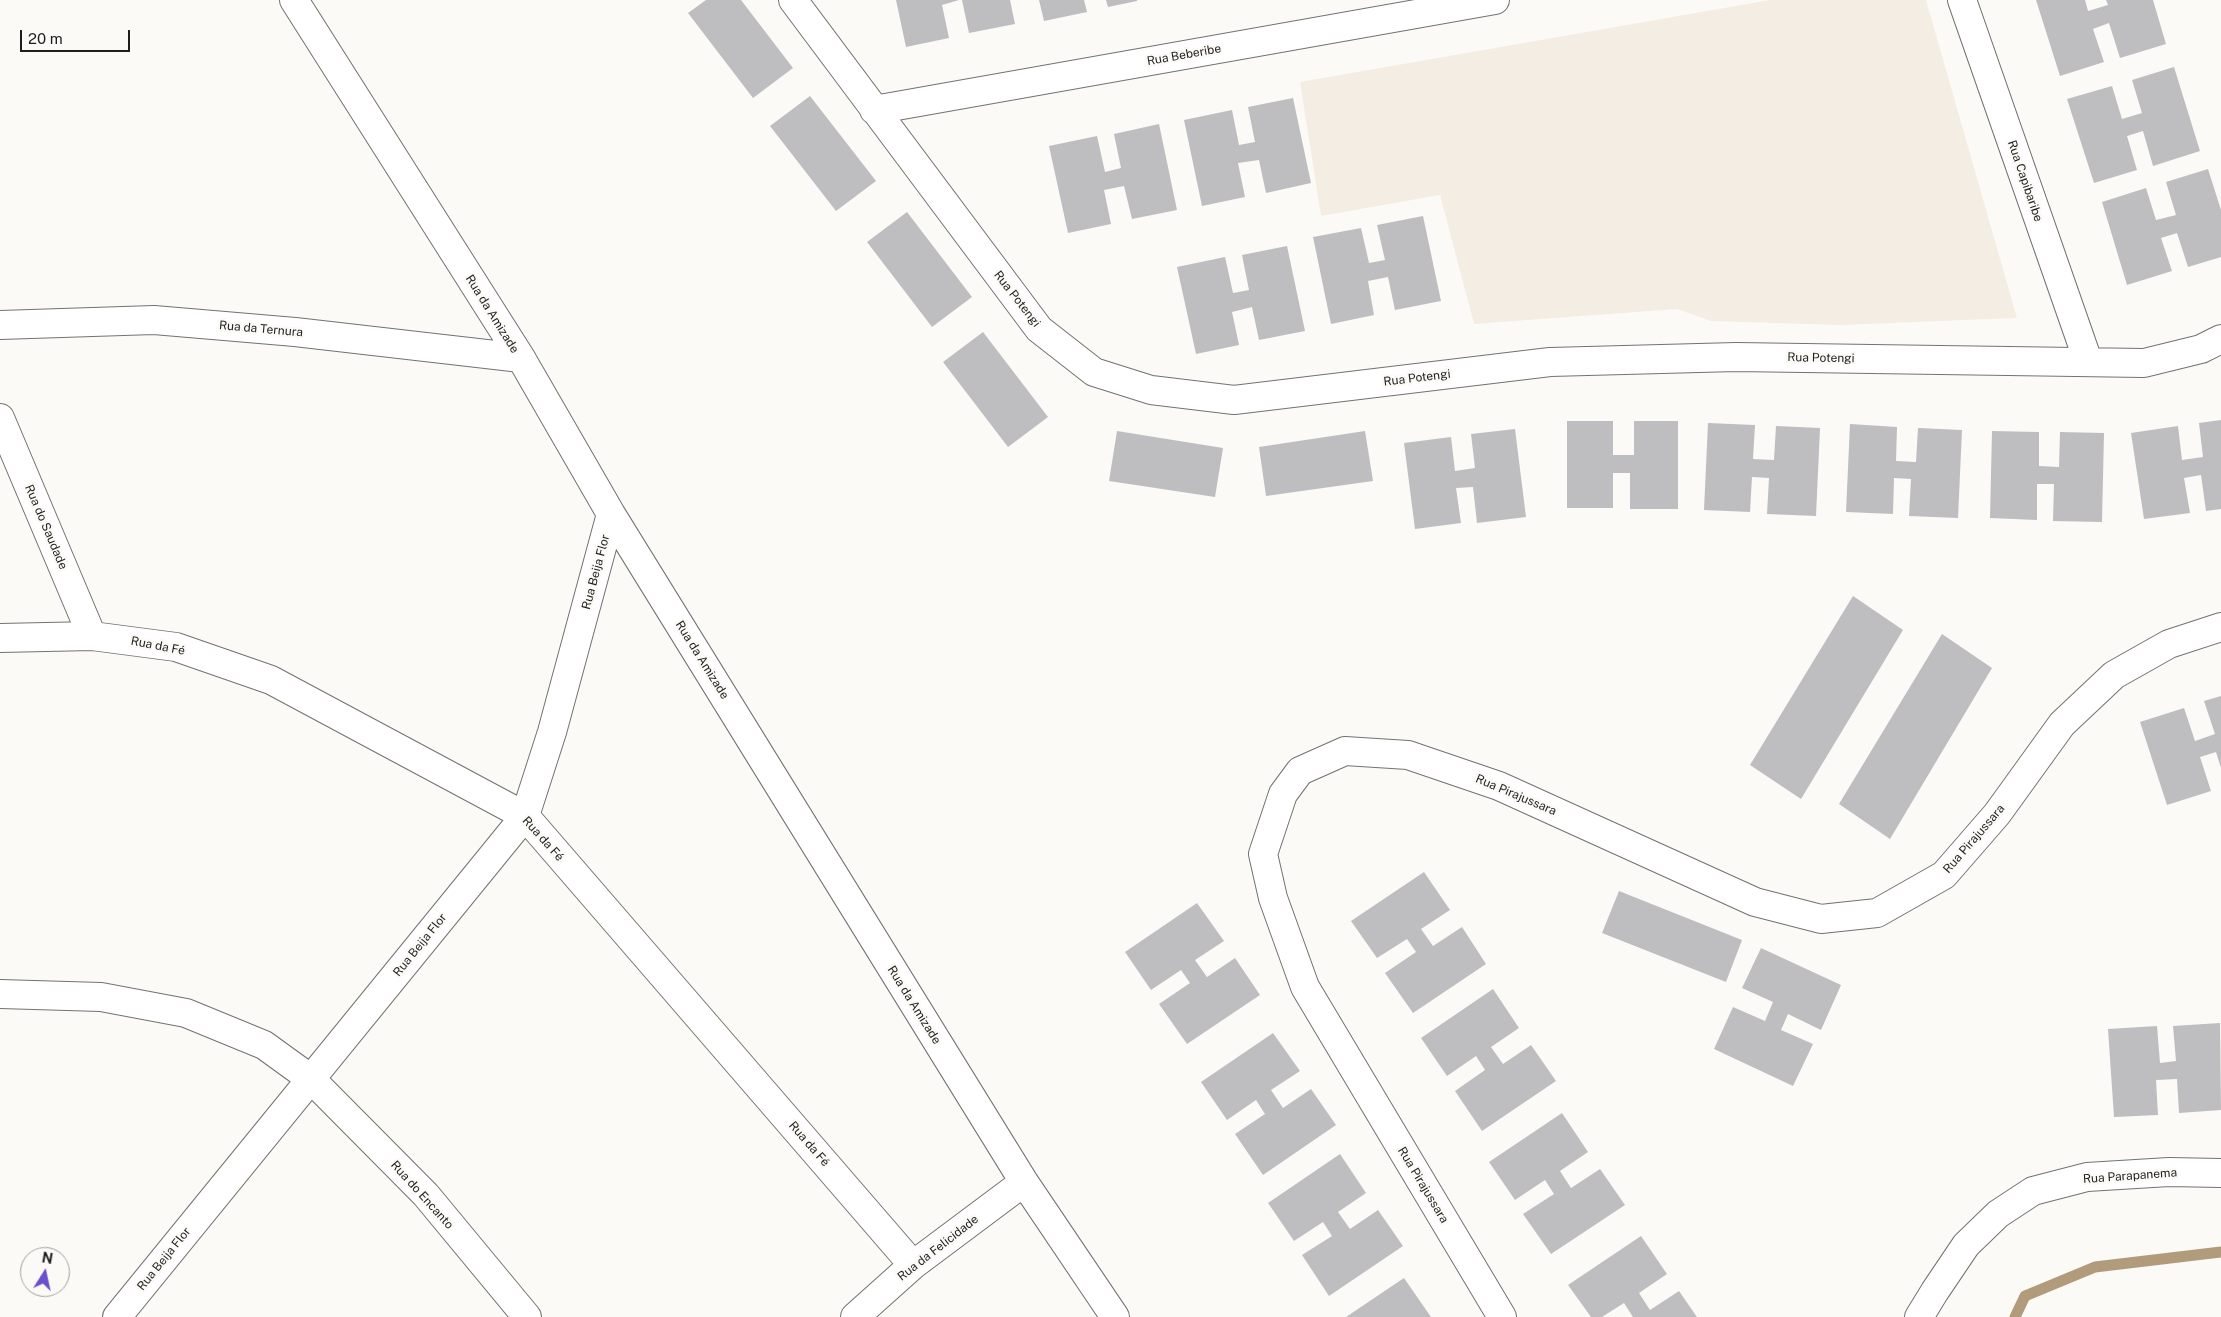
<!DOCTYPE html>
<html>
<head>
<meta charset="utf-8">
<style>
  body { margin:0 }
  #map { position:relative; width:2221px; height:1317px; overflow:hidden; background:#fcfaf7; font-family:"Public Sans",sans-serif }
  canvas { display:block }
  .north { position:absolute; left:20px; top:1247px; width:50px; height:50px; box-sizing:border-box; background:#fcfaf7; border:1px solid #a4a2a0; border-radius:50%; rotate:10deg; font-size:14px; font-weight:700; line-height:20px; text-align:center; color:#1f1e1d }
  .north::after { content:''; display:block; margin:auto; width:18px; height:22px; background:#6a51cb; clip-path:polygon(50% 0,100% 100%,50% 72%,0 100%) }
  .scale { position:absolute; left:20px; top:30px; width:110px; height:22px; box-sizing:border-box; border:2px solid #1f1e1d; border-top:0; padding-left:6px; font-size:15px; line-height:18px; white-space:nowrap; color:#1f1e1d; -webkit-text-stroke:4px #fcfaf7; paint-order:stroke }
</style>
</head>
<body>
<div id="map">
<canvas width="2221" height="1317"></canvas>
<div class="north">N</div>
<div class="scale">20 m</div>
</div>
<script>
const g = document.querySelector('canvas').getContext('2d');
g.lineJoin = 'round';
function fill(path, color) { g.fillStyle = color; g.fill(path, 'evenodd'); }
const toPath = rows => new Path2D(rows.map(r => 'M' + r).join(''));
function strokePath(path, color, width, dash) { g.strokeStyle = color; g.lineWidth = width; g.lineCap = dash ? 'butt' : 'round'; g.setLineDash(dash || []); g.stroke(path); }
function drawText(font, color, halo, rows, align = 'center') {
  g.font = font + ' "Public Sans",sans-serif'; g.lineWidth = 5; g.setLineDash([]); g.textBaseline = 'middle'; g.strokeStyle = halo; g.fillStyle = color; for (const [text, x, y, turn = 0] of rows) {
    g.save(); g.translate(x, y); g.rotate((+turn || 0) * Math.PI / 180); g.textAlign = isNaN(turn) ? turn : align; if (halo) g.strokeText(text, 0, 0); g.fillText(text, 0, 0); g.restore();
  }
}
fill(toPath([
  [1770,0,1926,0,2017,318,1840,325,1711,321,1677,309,1474,324,1440,195,1321,216,1300,82]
]), '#f4ede4');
strokePath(toPath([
  [2015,1317,2025,1296,2095,1267,2221,1252]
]), '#b29b7b', 11);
fill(toPath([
  [706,0,741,0,793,68,753,98,688,13],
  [896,0,959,0,942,5,949,38,906,47],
  [962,0,1010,0,1015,24,969,33],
  [1039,0,1084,0,1087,12,1044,21],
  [1106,0,1137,0,1137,1,1108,7],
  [2036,0,2085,0,2088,11,2108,5,2106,0,2153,0,2166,44,2120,58,2109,23,2093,29,2104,62,2060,76],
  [2174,67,2200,151,2153,166,2143,131,2127,136,2137,170,2094,183,2067,99,2112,86,2122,119,2142,113,2132,80],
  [810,96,876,181,836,211,770,126],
  [1293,98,1311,183,1266,193,1259,160,1238,163,1245,197,1202,206,1184,120,1232,110,1239,145,1255,142,1248,107],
  [1159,124,1177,210,1132,219,1124,186,1104,190,1111,224,1068,233,1049,146,1097,136,1105,172,1121,168,1114,134],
  [2208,169,2221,210,2221,257,2188,267,2177,233,2161,238,2172,271,2127,285,2102,202,2146,188,2156,220,2176,215,2166,182],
  [907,212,972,297,932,327,867,242],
  [1423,216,1441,301,1395,310,1388,277,1368,281,1374,315,1331,324,1313,237,1361,228,1369,263,1385,260,1377,225],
  [1287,246,1305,331,1259,340,1252,307,1232,312,1239,345,1196,354,1177,267,1225,257,1233,293,1249,290,1242,255],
  [983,332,1048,417,1008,447,943,362],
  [2221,420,2221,509,2206,511,2201,475,2184,478,2190,513,2144,519,2131,433,2178,426,2182,460,2203,457,2199,423],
  [1567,421,1613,421,1613,455,1634,455,1634,421,1678,421,1678,509,1630,509,1630,473,1613,473,1613,508,1567,508],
  [1708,423,1755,425,1753,459,1774,460,1776,426,1820,428,1816,516,1767,514,1769,478,1752,477,1750,512,1704,510],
  [1850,424,1897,427,1896,461,1916,462,1918,428,1962,430,1958,518,1909,516,1911,479,1894,478,1893,514,1846,512],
  [1515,429,1526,517,1477,523,1473,487,1456,488,1461,523,1415,529,1404,443,1451,437,1455,471,1475,468,1471,434],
  [1117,431,1223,448,1215,497,1109,481],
  [1365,431,1373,481,1266,496,1259,447],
  [1992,431,2039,432,2039,466,2059,467,2060,432,2104,433,2102,522,2053,521,2054,484,2037,484,2037,520,1990,518],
  [1853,596,1903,630,1801,799,1750,765],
  [1942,634,1992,668,1890,839,1839,804],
  [2221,696,2221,768,2216,752,2200,757,2211,791,2167,805,2140,722,2184,708,2195,741,2215,734,2204,701],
  [1424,872,1450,910,1421,929,1433,946,1462,927,1486,964,1413,1013,1385,973,1416,952,1407,939,1377,958,1351,921],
  [1619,891,1742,940,1726,982,1602,933],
  [1197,903,1224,941,1195,960,1207,977,1235,958,1260,995,1187,1044,1159,1004,1190,983,1181,970,1151,990,1125,952],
  [1761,948,1841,985,1821,1030,1788,1014,1781,1030,1813,1044,1793,1086,1714,1049,1733,1007,1765,1021,1773,1002,1742,988],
  [1493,989,1519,1028,1491,1047,1503,1064,1531,1045,1556,1081,1482,1131,1455,1091,1485,1070,1476,1056,1447,1076,1421,1038],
  [2220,1023,2221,1110,2179,1113,2177,1079,2156,1080,2158,1115,2114,1117,2108,1029,2157,1026,2160,1063,2176,1061,2173,1026],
  [1273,1033,1300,1071,1271,1090,1283,1108,1311,1089,1336,1125,1263,1175,1235,1134,1265,1114,1256,1100,1227,1120,1201,1082],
  [1562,1113,1588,1152,1560,1171,1571,1188,1600,1169,1625,1205,1551,1254,1523,1214,1554,1194,1545,1180,1515,1200,1489,1162],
  [1340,1154,1366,1193,1338,1212,1350,1229,1378,1210,1403,1246,1329,1296,1302,1255,1332,1236,1323,1222,1294,1241,1268,1203],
  [1641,1236,1667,1274,1639,1293,1650,1310,1679,1291,1697,1317,1633,1317,1624,1303,1602,1317,1591,1317,1568,1285],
  [1404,1278,1431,1317,1346,1317]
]), '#bebec1');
const minor = toPath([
  [294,0,521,358,611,514,1024,1182,1115,1317],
  [793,0,1039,329,1094,372,1151,390,1234,400,1550,362,1736,357,2144,363,2201,349,2221,339],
  [1962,0,2088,361],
  [874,110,1495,0],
  [0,325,154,320,295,332,521,358],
  [0,418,92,636],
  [0,638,92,636,176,647,271,680,525,816,913,1265],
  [0,994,101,997,186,1013,264,1045,311,1079,426,1195,527,1317],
  [117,1317,525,816,552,732,611,514],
  [855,1317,913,1265,1024,1182],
  [1502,1317,1305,987,1273,898,1263,854,1283,794,1300,771,1345,751,1408,755,1499,786,1755,902,1821,919,1877,913,1944,875,1997,814,2062,724,2114,675,2169,644,2221,627],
  [1919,1317,1935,1291,1966,1245,1998,1214,2033,1191,2087,1177,2169,1172,2221,1173]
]);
strokePath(minor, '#747270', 30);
strokePath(minor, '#fff', 28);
drawText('12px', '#1f1e1d', '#fcfaf7', [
  ["Rua Beberibe",1184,55,-10],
  ["Rua Capibaribe",2025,181,71],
  ["Rua Potengi",1017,299,52],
  ["Rua da Amizade",492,314,58],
  ["Rua da Ternura",261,329,5],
  ["Rua Potengi",1821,358,1],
  ["Rua Potengi",1417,378,-7],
  ["Rua do Saudade",46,527,67],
  ["Rua Beija Flor",596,572,-75],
  ["Rua da Fé",158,646,11],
  ["Rua da Amizade",702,660,58],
  ["Rua Pirajussara",1516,795,23],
  ["Rua da Fé",543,839,48],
  ["Rua Pirajussara",1974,839,-49],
  ["Rua Beija Flor",420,945,-51],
  ["Rua da Amizade",914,1005,58],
  ["Rua da Fé",809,1144,49],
  ["Rua Parapanema",2130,1176,-4],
  ["Rua Pirajussara",1423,1185,59],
  ["Rua do Encanto",422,1195,48],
  ["Rua da Felicidade",938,1248,-38],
  ["Rua Beija Flor",164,1259,-51]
]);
</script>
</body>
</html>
